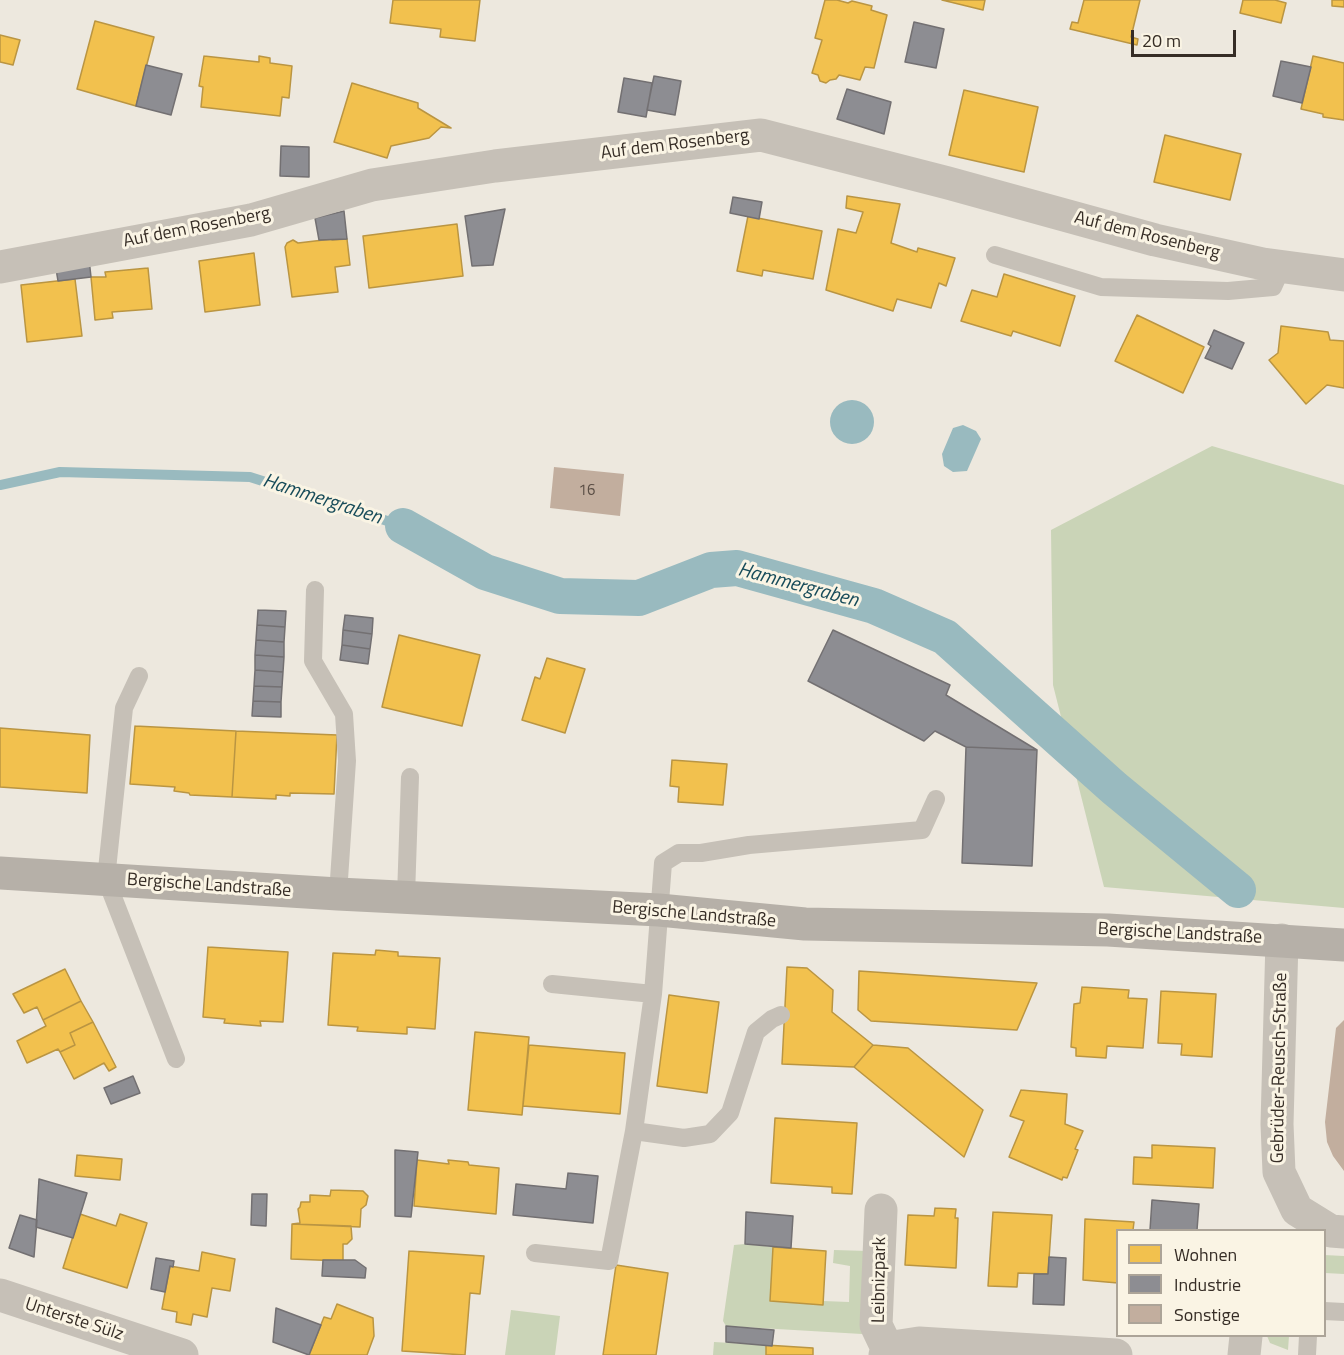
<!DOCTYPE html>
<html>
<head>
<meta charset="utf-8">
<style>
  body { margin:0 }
  #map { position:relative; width:1344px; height:1355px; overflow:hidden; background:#ede8de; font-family:"Titillium Web",sans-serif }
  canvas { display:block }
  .legend { position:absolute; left:1116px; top:1229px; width:210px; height:108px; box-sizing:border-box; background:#faf4e4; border:2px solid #aca498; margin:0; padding:8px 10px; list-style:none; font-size:18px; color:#362d26 }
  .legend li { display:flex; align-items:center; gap:12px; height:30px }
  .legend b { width:30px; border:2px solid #aca498 }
  .scale { position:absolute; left:1131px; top:30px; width:105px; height:27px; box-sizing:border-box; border:3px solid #362d26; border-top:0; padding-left:8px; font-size:18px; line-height:21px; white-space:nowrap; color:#362d26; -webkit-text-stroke:4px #faf4e4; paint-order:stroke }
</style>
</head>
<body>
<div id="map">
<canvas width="1344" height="1355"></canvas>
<ul class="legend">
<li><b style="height:16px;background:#f2c14e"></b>Wohnen</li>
<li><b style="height:16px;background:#8d8d92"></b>Industrie</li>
<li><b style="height:16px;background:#c2ae9e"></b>Sonstige</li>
</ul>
<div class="scale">20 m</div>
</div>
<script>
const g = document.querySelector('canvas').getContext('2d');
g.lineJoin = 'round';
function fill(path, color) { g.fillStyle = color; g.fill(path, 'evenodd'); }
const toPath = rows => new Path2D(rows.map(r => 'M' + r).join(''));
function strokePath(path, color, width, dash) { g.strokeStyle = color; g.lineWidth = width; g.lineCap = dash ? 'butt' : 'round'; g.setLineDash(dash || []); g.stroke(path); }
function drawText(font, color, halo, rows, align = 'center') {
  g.font = font + ' "Titillium Web",sans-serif'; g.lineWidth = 6; g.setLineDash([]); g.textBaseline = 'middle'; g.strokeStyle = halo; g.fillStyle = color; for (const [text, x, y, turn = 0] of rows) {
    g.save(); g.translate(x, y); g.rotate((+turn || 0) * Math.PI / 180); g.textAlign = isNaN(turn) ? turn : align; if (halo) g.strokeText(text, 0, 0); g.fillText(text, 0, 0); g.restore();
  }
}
fill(toPath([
  [1212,446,1344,485,1344,908,1104,887,1053,685,1051,530],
  [745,1244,773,1247,770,1301,823,1305,823,1301,849,1302,850,1266,833,1263,834,1250,868,1251,862,1334,726,1326,723,1321,734,1245],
  [1324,1255,1344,1256,1344,1274,1325,1273],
  [511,1310,560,1316,555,1355,505,1355],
  [1267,1336,1289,1336,1288,1350,1270,1343],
  [714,1342,766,1345,766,1355,713,1355]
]), '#cad4b7');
fill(toPath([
  '830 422a22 22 0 1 1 44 0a22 22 0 1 1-44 0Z',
  [963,425,976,431,981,439,967,471,953,472,944,466,942,454,953,428]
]), '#99babf');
const homes = toPath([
  [393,0,480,0,475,41,440,37,441,29,390,23,393,0],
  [825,0,837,0,848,3,852,1,872,6,871,10,887,15,874,68,865,67,860,80,839,75,836,79,830,80,826,83,820,81,818,75,812,73,822,40,815,38,825,0],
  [942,0,985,0,983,10,942,0],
  [1084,0,1140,0,1131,37,1138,39,1137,45,1070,29,1072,22,1078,23,1084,0],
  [1243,0,1275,0,1286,3,1281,23,1240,13,1243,0],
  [1332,0,1344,0,1344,7,1332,6,1332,0],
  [95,21,154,37,136,106,77,89,95,21],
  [0,35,20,40,13,65,0,62,0,35],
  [204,56,259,62,259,56,270,58,270,63,292,66,289,98,282,97,280,116,201,107,203,87,199,86,204,56],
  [1313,56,1344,63,1344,120,1323,117,1323,114,1301,109,1313,56],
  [352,83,418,103,418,108,451,128,441,127,429,138,391,146,387,158,334,142,352,83],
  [964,90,1038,107,1024,172,949,155,964,90],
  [1165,135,1241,154,1230,200,1154,182,1165,135],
  [847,196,900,204,891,243,917,252,918,248,955,258,946,286,939,283,931,308,897,299,893,311,826,290,838,229,856,233,863,212,846,208,847,196],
  [748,216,822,231,813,279,763,270,762,276,737,271,748,216],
  [457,224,463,276,369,288,363,236,457,224],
  [332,239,332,240,347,239,350,265,335,267,338,292,292,297,285,247,287,243,293,240,298,243,332,239],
  [254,253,260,305,205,312,199,261,254,253],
  [148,268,152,309,112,312,113,318,95,320,91,277,106,277,105,272,148,268],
  [1004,274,1075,296,1060,346,1013,331,1011,336,961,321,972,290,997,297,1004,274],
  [75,279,82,336,27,342,21,285,75,279],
  [1137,315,1204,347,1183,393,1115,361,1137,315],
  [1281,326,1328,332,1330,340,1344,341,1344,388,1327,385,1306,404,1269,360,1278,353,1281,326],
  [399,635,480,655,462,726,382,707,399,635],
  [547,658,585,669,565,733,522,720,535,677,540,679,547,658],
  [135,726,236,731,232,797,190,795,189,793,174,791,175,787,130,784,135,726],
  [0,728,90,735,87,793,0,787,0,728],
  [236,731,337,735,334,794,290,793,290,796,276,795,276,799,232,797,236,731],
  [672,760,727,764,723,805,678,802,679,787,670,786,672,760],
  [208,947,288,952,283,1022,260,1021,261,1026,224,1023,225,1019,203,1017,208,947],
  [376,950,398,952,398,956,440,958,435,1029,407,1027,407,1034,357,1031,358,1027,328,1025,333,953,375,955,376,950],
  [787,967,807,968,833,990,832,1012,873,1045,854,1067,782,1064,787,967],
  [65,969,81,1001,43,1020,37,1007,24,1013,13,994,65,969],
  [859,971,1037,983,1017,1030,871,1021,858,1010,859,971],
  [1082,987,1129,990,1128,998,1147,999,1143,1048,1107,1046,1106,1058,1076,1056,1076,1048,1071,1047,1074,1004,1080,1003,1082,987],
  [1161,991,1216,994,1212,1057,1181,1055,1182,1044,1158,1043,1161,991],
  [669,995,719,1002,707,1093,657,1086,669,995],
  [81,1001,93,1022,70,1033,75,1045,60,1052,58,1049,27,1063,17,1041,46,1026,43,1020,81,1001],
  [93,1022,116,1067,109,1071,104,1063,74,1079,60,1052,75,1045,70,1033,93,1022],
  [475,1032,529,1037,522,1115,468,1110,475,1032],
  [529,1045,625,1053,620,1114,523,1106,529,1045],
  [873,1045,908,1048,983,1110,964,1157,854,1067,873,1045],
  [1021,1090,1067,1094,1065,1124,1083,1131,1075,1149,1078,1150,1067,1178,1063,1177,1062,1180,1009,1157,1024,1121,1010,1116,1021,1090],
  [775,1118,857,1123,852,1194,832,1193,832,1187,771,1183,775,1118],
  [1152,1145,1215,1148,1213,1188,1133,1184,1134,1157,1152,1158,1152,1145],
  [77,1155,122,1159,120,1180,75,1176,77,1155],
  [417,1160,449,1164,448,1160,468,1162,469,1165,499,1168,496,1214,414,1206,417,1160],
  [331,1190,363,1191,368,1196,366,1205,361,1209,360,1227,292,1224,300,1223,298,1209,300,1207,301,1202,310,1202,310,1195,330,1196,331,1190],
  [935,1208,956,1209,955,1218,958,1218,956,1268,905,1265,908,1215,934,1216,935,1208],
  [993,1212,1052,1215,1048,1274,1018,1273,1017,1287,988,1286,993,1212],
  [80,1214,116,1226,120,1214,147,1223,127,1288,63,1268,80,1214],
  [1085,1219,1134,1222,1133,1230,1118,1230,1118,1283,1083,1280,1085,1219],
  [292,1224,351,1226,352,1239,347,1244,343,1244,343,1261,291,1259,292,1224],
  [773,1247,826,1251,823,1305,770,1301,773,1247],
  [409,1251,484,1256,480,1294,470,1293,465,1355,402,1351,409,1251],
  [202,1252,235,1259,230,1291,212,1288,207,1317,193,1314,191,1325,176,1322,177,1312,162,1309,170,1266,199,1271,202,1252],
  [616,1265,668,1273,656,1355,603,1355,616,1265],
  [337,1304,373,1318,374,1336,367,1355,309,1355,324,1317,331,1319,337,1304],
  [766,1345,813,1348,813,1355,766,1355,766,1345]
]);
fill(homes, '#f2c14e');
strokePath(homes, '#ba9542', 1.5);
const industry = toPath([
  [914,22,944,29,936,68,905,62,914,22],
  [1281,61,1311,67,1302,103,1273,96,1281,61],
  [146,65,182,74,171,115,136,106,146,65],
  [654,76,681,81,675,115,647,110,654,76],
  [624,78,652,83,646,117,618,112,624,78],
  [847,89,891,102,884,134,837,119,847,89],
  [281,146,309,147,309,177,280,176,281,146],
  [733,197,762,202,759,219,730,213,733,197],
  [505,209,493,265,472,266,465,216,505,209],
  [344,211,347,239,319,240,315,218,344,211],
  [89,259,91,277,58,281,55,263,89,259],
  [1214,330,1244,343,1232,369,1205,358,1211,346,1208,344,1214,330],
  [258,610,286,611,285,627,257,625,258,610],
  [345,615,373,618,372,634,343,630,345,615],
  [257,625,285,627,284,642,256,640,257,625],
  [343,630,372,634,370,649,342,645,343,630],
  [833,630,950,685,946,695,1037,750,966,747,935,731,924,741,808,681,833,630],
  [256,640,284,642,284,657,255,655,256,640],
  [342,645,370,649,368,664,340,660,342,645],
  [255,655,284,657,283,672,255,670,255,655],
  [255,670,283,672,282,687,254,686,255,670],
  [254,686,282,687,281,702,253,701,254,686],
  [253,701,281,702,281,717,252,716,253,701],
  [966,747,1037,750,1032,866,962,863,966,747],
  [133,1076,140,1093,111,1104,104,1088,133,1076],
  [395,1150,418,1152,411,1217,395,1216,395,1150],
  [568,1173,598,1176,593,1223,513,1215,516,1184,566,1189,568,1173],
  [39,1179,87,1193,73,1238,36,1227,39,1179],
  [252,1194,267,1194,266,1226,251,1225,252,1194],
  [1152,1200,1199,1204,1197,1230,1150,1230,1152,1200],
  [746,1212,793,1216,791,1248,745,1244,746,1212],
  [20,1215,37,1220,34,1257,9,1248,20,1215],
  [1049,1257,1066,1258,1064,1305,1033,1304,1034,1274,1048,1274,1049,1257],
  [156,1258,174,1261,173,1267,170,1266,165,1292,151,1289,156,1258],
  [323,1260,355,1260,366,1268,365,1278,322,1276,323,1260],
  [276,1308,321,1325,309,1355,273,1342,276,1308],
  [726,1326,774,1330,772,1346,726,1342,726,1326]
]);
fill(industry, '#8d8d92');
strokePath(industry, '#737072', 1.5);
strokePath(toPath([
  [0,485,60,472,250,477,403,526]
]), '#99babf', 10);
strokePath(toPath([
  [403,526,485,572,560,596,639,598,711,570,737,568,874,606,945,637,1114,788,1238,890]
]), '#99babf', 36);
fill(toPath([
  [554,467,624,474,620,516,550,508],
  [1344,1020,1344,1171,1333,1156,1327,1142,1325,1122,1336,1028]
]), '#c2ae9e');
strokePath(toPath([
  [995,255,1101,287,1228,291,1273,287,1282,267],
  [315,590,313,661,344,714,347,761,338,894],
  [139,676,124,708,106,879,176,1059],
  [406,896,410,777],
  [552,984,653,994],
  [634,1131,684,1138,710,1134,730,1113,756,1032,772,1019,781,1015],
  [535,1253,609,1261,634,1131,653,994,663,863,679,853,701,853,749,845,922,830,936,799],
  [1324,1311,1344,1312],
  [1307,1355,1308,1336]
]), '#c6c0b7', 18);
strokePath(toPath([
  [0,267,251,220,372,185,495,166,761,135,948,183,1155,240,1263,264,1344,275],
  [1282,940,1277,1124,1279,1172,1297,1210,1331,1231,1344,1232],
  [881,1210,876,1325,887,1348],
  [0,1295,182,1355],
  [885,1355,887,1348,919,1343,1116,1355],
  [1244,1355,1246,1336]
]), '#c6c0b7', 33);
strokePath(toPath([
  [0,873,338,894,659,910,805,924,1108,930,1344,945]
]), '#b6b0a8', 33);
drawText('15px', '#594d44', null, [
  ["16",587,491]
]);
drawText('18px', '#362d26', '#faf4e4', [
  ["Auf dem Rosenberg",675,145,-7],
  ["Auf dem Rosenberg",197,228,-11],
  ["Auf dem Rosenberg",1147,236,14],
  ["Bergische Landstraße",209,886,4],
  ["Bergische Landstraße",694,915,5],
  ["Bergische Landstraße",1180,934,3],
  ["Gebrüder-Reusch-Straße",1280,1068,-89],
  ["Leibnizpark",880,1280,-89],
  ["Unterste Sülz",74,1320,18]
]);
drawText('italic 20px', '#184c5a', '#faf4e4', [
  ["Hammergraben",322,500,18],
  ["Hammergraben",798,586,15]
]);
</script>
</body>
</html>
